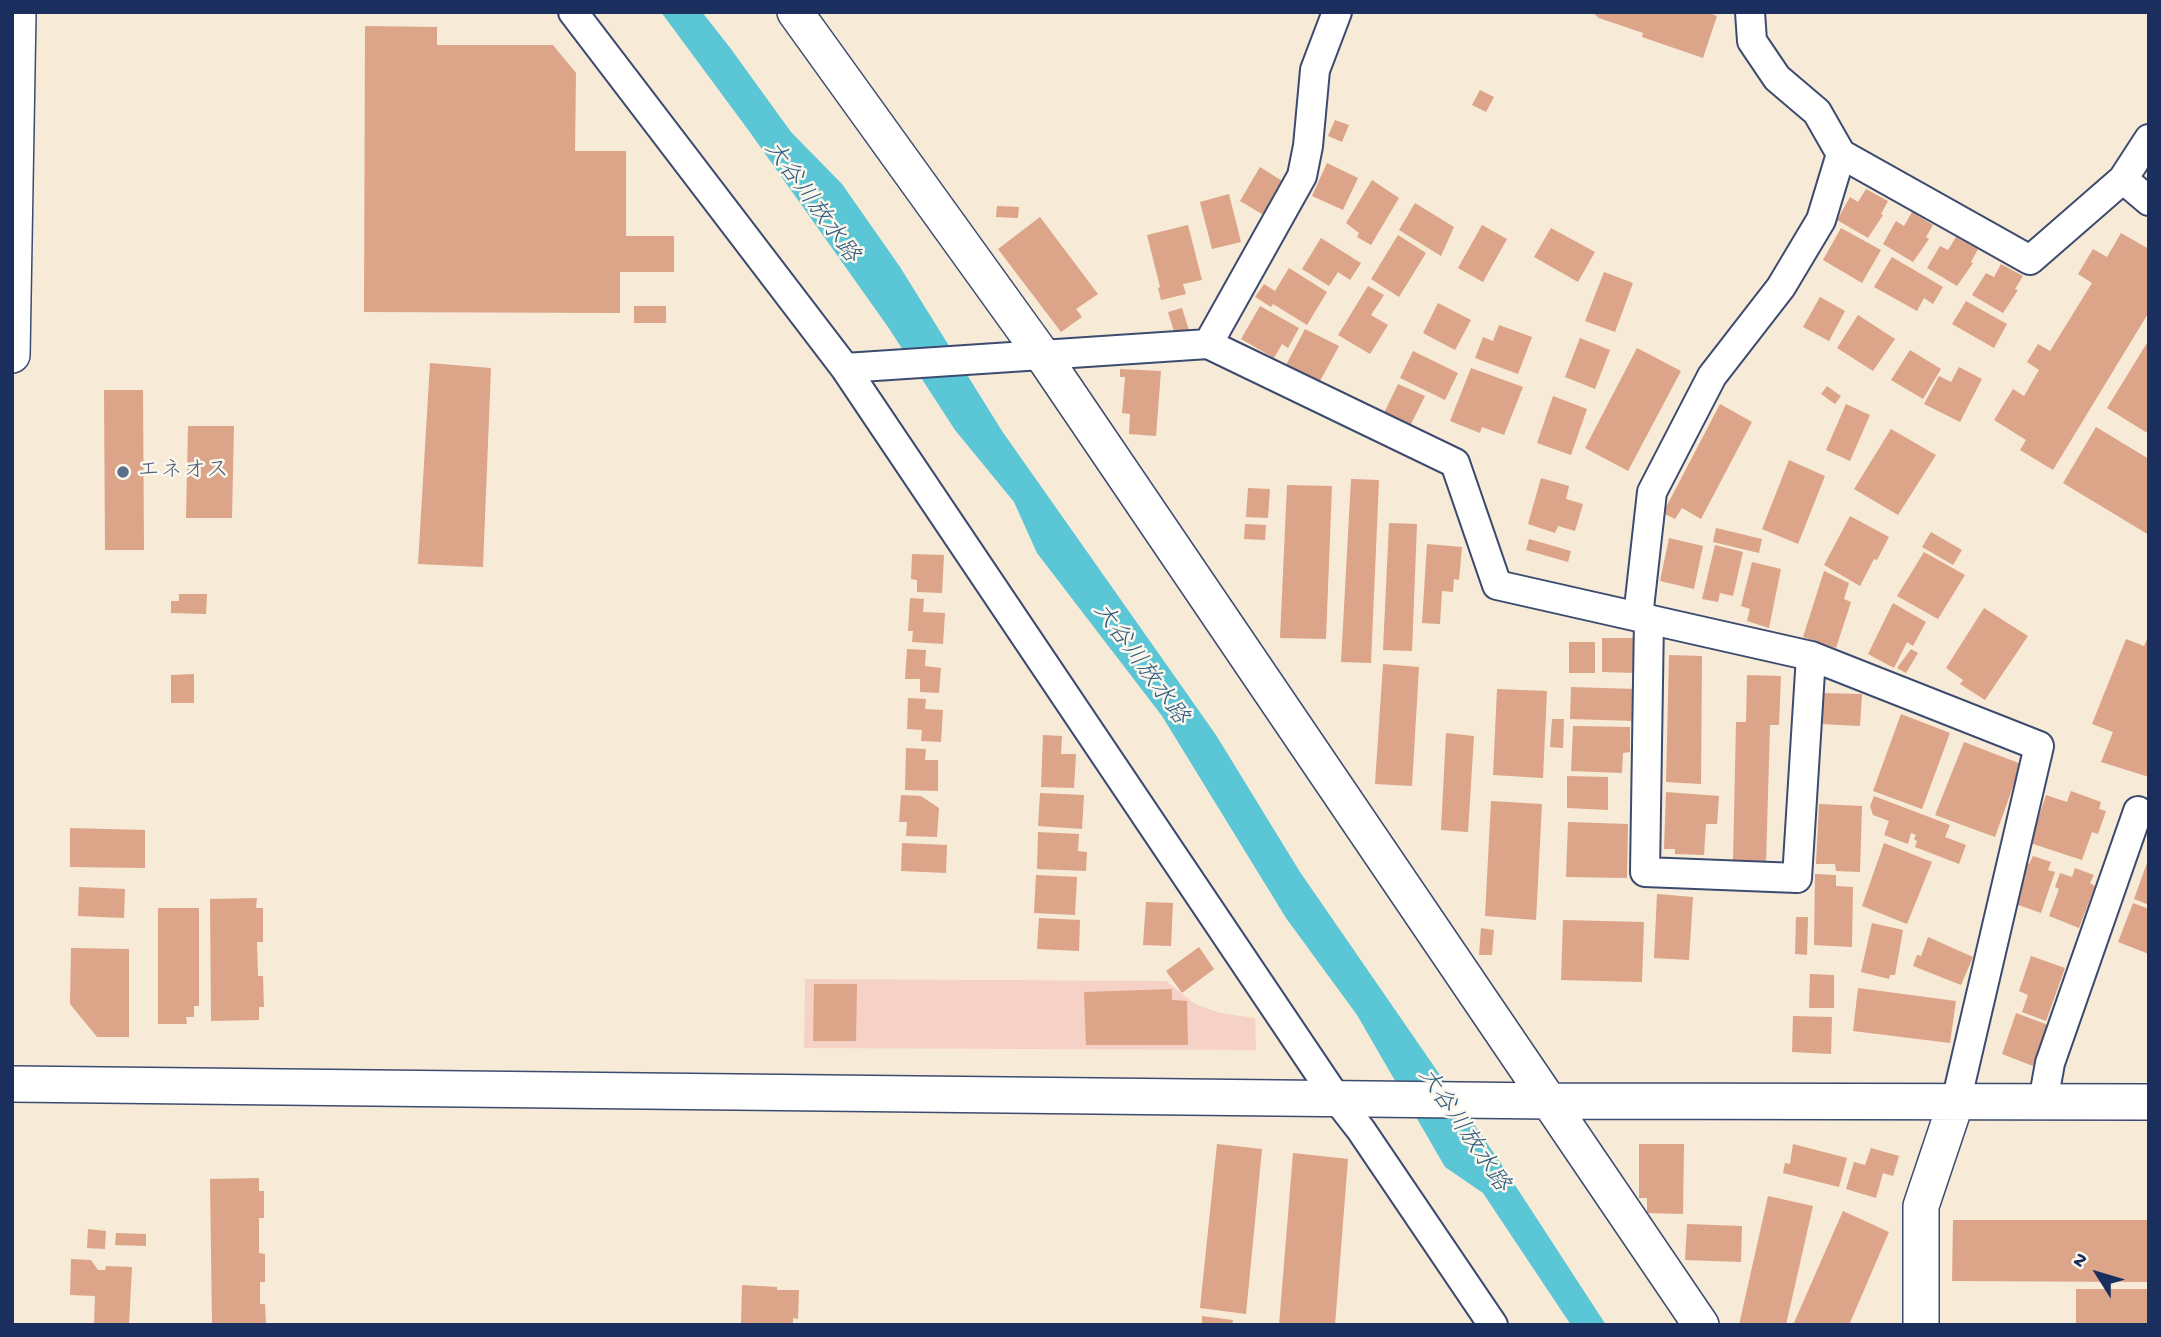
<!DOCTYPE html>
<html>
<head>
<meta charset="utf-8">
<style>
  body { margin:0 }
  #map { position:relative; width:2161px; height:1337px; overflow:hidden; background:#f7ead6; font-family:"Gochi Hand",sans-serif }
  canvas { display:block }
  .frame { position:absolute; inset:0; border:14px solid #1b2f5e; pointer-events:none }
  .north { position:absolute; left:2063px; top:1239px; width:70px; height:70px; -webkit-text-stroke:5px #fbf7ec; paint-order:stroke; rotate:307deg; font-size:19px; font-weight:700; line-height:28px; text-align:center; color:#1b2f5e }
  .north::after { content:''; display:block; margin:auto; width:24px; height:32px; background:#1b2f5e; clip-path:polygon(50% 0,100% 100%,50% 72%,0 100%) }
</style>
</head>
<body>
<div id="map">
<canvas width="2161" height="1337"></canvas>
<div class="frame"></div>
<div class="north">N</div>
</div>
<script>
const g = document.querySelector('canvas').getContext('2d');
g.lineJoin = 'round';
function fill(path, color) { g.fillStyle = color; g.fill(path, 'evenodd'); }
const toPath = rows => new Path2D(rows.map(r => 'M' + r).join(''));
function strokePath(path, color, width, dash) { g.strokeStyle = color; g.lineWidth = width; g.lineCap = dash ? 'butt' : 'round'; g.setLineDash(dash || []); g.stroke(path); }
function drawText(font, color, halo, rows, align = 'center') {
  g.font = font + ' "Gochi Hand","Klee One",sans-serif'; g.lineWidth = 5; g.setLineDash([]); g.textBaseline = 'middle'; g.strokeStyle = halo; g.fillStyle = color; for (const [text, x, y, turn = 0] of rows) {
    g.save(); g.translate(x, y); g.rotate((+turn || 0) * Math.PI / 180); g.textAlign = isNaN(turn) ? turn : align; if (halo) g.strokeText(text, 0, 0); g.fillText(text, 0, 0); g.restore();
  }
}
fill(toPath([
  [805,979,1166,981,1195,1004,1220,1013,1255,1018,1256,1050,804,1048]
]), '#f6d1c5');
fill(toPath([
  [661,12,702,12,731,49,791,132,842,184,900,267,1002,431,1216,735,1300,872,1500,1162,1606,1325,1571,1325,1483,1193,1445,1167,1357,1015,1286,918,1162,716,1037,553,1014,502,955,430,888,327,749,131]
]), '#5bc6d5');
fill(toPath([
  [1592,12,1707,12,1717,16,1703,58,1642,37,1643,33,1599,18],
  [365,26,437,27,437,45,553,45,576,73,575,151,626,151,626,236,674,236,674,272,620,272,620,313,364,312],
  [1480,90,1494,97,1486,112,1472,105],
  [1335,120,1349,125,1342,142,1328,136],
  [1327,163,1358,178,1343,210,1312,196],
  [1260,167,1287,184,1267,217,1240,201],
  [1372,180,1399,198,1371,245,1357,237,1359,233,1346,223],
  [1866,189,1888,201,1881,214,1883,215,1868,238,1837,220,1850,197,1858,202],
  [1229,194,1241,242,1212,249,1200,202],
  [1415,203,1454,227,1441,256,1399,230],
  [997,206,1019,207,1018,218,996,217],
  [1912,212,1933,225,1926,237,1929,239,1913,262,1883,244,1896,221,1904,226],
  [1040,217,1098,294,1076,309,1082,317,1061,332,998,249],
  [1188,225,1202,280,1183,284,1186,294,1161,300,1158,288,1160,287,1147,235],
  [1482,225,1507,239,1483,282,1458,268],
  [1551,228,1595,252,1578,282,1534,257],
  [1841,228,1881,250,1862,283,1823,260],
  [2121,233,2149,249,2149,312,2053,470,2020,450,2026,440,1994,420,2013,389,2024,396,2039,370,2027,362,2038,344,2050,351,2092,283,2078,274,2093,249,2107,257],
  [1398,235,1426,253,1399,297,1371,279],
  [1956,237,1978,249,1971,262,1973,263,1957,286,1927,268,1940,246,1948,250],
  [1321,238,1361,263,1350,280,1338,272,1329,286,1302,269],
  [1892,257,1943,287,1933,304,1924,298,1917,311,1874,287],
  [2001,264,2023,276,2015,289,2018,290,2003,313,1972,295,1986,273,1994,277],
  [1289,268,1327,292,1307,325,1273,304,1271,307,1255,297,1264,284,1275,291],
  [1604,272,1633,283,1615,332,1585,321],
  [1368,286,1384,295,1371,315,1388,325,1370,354,1338,335],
  [1820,297,1845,311,1829,341,1803,327],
  [1966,301,2007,324,1994,348,1952,324],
  [1438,303,1471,320,1455,350,1423,333],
  [634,306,666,306,666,323,634,323],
  [1260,306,1299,328,1288,348,1282,344,1274,358,1241,339],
  [1182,308,1189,330,1175,335,1168,312],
  [1858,315,1895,339,1873,371,1837,348],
  [1499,325,1532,337,1518,374,1475,358,1483,337,1493,341],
  [1305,329,1339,346,1319,383,1286,365],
  [1580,338,1610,350,1595,389,1565,377],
  [2147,343,2149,345,2149,434,2107,408],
  [1637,348,1681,371,1628,471,1585,448],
  [1910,350,1941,369,1923,399,1891,380],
  [1413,351,1458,373,1445,400,1400,378],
  [430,363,491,368,483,567,418,564],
  [1959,367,1982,379,1960,422,1924,404,1939,376,1951,382],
  [1471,368,1523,387,1504,435,1482,427,1480,433,1450,421],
  [1120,369,1161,371,1156,436,1129,434,1130,414,1122,413,1125,377,1120,377],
  [1398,384,1425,396,1410,426,1384,413],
  [1827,386,1841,396,1835,404,1821,394],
  [104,390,143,390,144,550,105,550],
  [1553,396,1587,409,1571,455,1537,443],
  [1720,404,1752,422,1701,519,1682,508,1675,519,1663,513],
  [1846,404,1870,415,1850,461,1826,450],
  [188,426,234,426,232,518,186,518],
  [2096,427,2149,459,2149,535,2063,483],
  [1891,429,1936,455,1898,515,1854,489],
  [1789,460,1825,476,1798,544,1762,529],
  [1541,478,1569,486,1566,499,1583,504,1575,531,1558,526,1555,533,1528,524],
  [1351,479,1379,480,1371,663,1341,662],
  [1287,485,1332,486,1326,639,1280,638],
  [1248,488,1270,489,1268,518,1246,517],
  [1850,516,1889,537,1877,560,1874,559,1860,586,1824,565],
  [1389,523,1417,524,1412,651,1383,650],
  [1245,524,1266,525,1265,540,1244,539],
  [1716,528,1762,539,1759,553,1713,542],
  [1931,532,1962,550,1953,565,1922,547],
  [1669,538,1703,546,1694,589,1660,581],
  [1529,539,1571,551,1568,562,1526,550],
  [1427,544,1462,547,1459,580,1454,579,1453,592,1442,591,1440,624,1422,623],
  [1715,545,1743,552,1733,596,1720,593,1718,602,1702,599],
  [1924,552,1965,575,1938,619,1897,596],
  [912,554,944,555,942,593,917,592,917,580,911,579],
  [1752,562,1781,569,1769,628,1747,621,1750,609,1741,606],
  [1824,571,1849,583,1844,599,1851,602,1836,648,1803,637],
  [179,594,207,594,206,614,171,613,171,601,179,601],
  [910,598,924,599,923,612,945,613,943,644,912,642,913,631,908,631],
  [1893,603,1926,622,1913,646,1907,642,1894,668,1868,654],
  [1984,608,2028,636,1985,700,1960,684,1963,680,1946,668],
  [2149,635,2149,777,2101,762,2113,732,2092,724,2126,639,2144,646],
  [1602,638,1636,638,1636,673,1602,672],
  [1569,642,1595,642,1595,673,1569,673],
  [907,649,926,650,925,666,941,668,939,693,920,692,920,679,905,679],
  [1911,649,1918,653,1906,673,1897,668],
  [1669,655,1702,656,1701,784,1666,782],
  [1383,664,1419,667,1412,786,1375,784],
  [194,674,194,703,171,703,171,675],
  [1747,675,1781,676,1779,725,1770,725,1766,863,1733,861,1736,722,1746,722],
  [1571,687,1636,689,1636,721,1570,719],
  [1497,689,1547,691,1543,778,1493,775],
  [1819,693,1862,694,1860,726,1820,724],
  [908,698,926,699,925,709,943,710,941,742,921,741,922,730,907,729],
  [1901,714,1950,733,1922,809,1873,791],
  [1552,719,1564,719,1563,748,1550,747],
  [1573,726,1630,727,1630,752,1623,753,1622,773,1571,771],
  [1446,733,1474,736,1468,832,1441,830],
  [1043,735,1062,736,1061,754,1076,754,1074,788,1041,787],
  [1964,742,2021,764,1995,837,1935,815],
  [906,748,926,749,925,760,938,760,938,791,905,790],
  [1567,776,1608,777,1608,810,1567,808],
  [2071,791,2101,802,2099,809,2106,811,2098,834,2092,832,2082,860,2030,843,2046,795,2067,802],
  [1666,792,1719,796,1717,824,1706,824,1704,855,1675,854,1675,849,1664,849],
  [1040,793,1084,795,1082,829,1038,826],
  [901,795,921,796,939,808,937,837,906,836,907,822,899,822],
  [1874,796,1950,825,1945,837,1966,845,1959,864,1915,847,1917,841,1914,839,1916,835,1911,833,1908,844,1884,835,1889,821,1873,815,1870,806],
  [1491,801,1542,804,1536,920,1485,916],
  [1819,804,1862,806,1860,872,1836,871,1835,864,1816,864],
  [1568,822,1628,824,1627,878,1566,877],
  [70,828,145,830,145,868,70,867],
  [1038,832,1079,834,1078,851,1087,852,1086,871,1037,869],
  [902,843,947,845,946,873,901,871],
  [1884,843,1932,862,1907,924,1862,906],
  [2033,856,2051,862,2048,870,2055,872,2041,913,2010,902,2023,862,2029,864],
  [2148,860,2149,860,2149,905,2134,899],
  [2075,868,2094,875,2090,883,2095,886,2079,928,2049,916,2059,889,2055,887,2060,873,2072,877],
  [1815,874,1836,875,1836,886,1853,887,1852,947,1814,945],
  [1036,875,1077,877,1075,915,1034,913],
  [79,887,125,889,124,918,78,916],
  [1657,894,1693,897,1689,960,1654,958],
  [257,898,256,908,263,908,263,942,257,942,258,976,263,976,264,1007,259,1007,259,1020,211,1021,210,899],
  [1146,902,1173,903,1171,946,1143,945],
  [2133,903,2149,909,2149,954,2118,942],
  [158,908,199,908,199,1006,194,1006,194,1017,186,1017,187,1024,158,1024],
  [1796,917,1808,917,1807,955,1795,954],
  [1039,918,1080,920,1079,951,1037,949],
  [1563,920,1644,922,1642,982,1561,980],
  [1872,923,1903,930,1895,975,1890,975,1889,979,1861,972],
  [1481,928,1494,930,1492,955,1479,955],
  [1928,937,1973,957,1961,985,1913,966,1917,955,1921,956],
  [1199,947,1214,969,1182,993,1166,971],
  [71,948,129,949,129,1037,97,1037,70,1004],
  [2031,956,2065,968,2046,1021,2022,1012,2028,995,2019,991],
  [1810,974,1834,975,1834,1008,1809,1008],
  [814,984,857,984,856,1041,813,1041],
  [1858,988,1956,1001,1950,1043,1853,1031],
  [1172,989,1172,1000,1187,1001,1188,1045,1086,1045,1084,992],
  [2016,1013,2048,1025,2033,1066,2002,1054],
  [1793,1016,1832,1017,1831,1054,1792,1052],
  [1217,1144,1262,1149,1246,1314,1200,1308],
  [1639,1144,1684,1144,1683,1214,1647,1213,1647,1198,1639,1198],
  [1793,1144,1847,1158,1839,1187,1783,1173,1785,1163,1790,1164],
  [1871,1148,1899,1156,1893,1176,1883,1173,1876,1198,1846,1189,1854,1162,1865,1165],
  [1293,1153,1348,1159,1335,1325,1279,1325],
  [259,1178,259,1191,264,1191,264,1218,259,1218,259,1253,265,1254,265,1282,260,1282,260,1304,265,1304,266,1325,212,1325,210,1179],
  [1768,1196,1813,1206,1786,1325,1739,1325],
  [1843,1211,1889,1232,1849,1325,1793,1325],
  [1953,1220,2149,1220,2149,1282,1952,1281],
  [1687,1224,1742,1226,1741,1262,1685,1260],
  [88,1229,106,1231,105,1249,87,1248],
  [116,1233,146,1234,146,1246,115,1245],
  [71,1259,91,1260,98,1270,105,1270,106,1266,132,1267,129,1325,94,1325,95,1296,70,1295],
  [742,1285,777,1287,777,1290,799,1290,798,1319,793,1318,793,1325,741,1325],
  [2076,1289,2149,1289,2149,1325,2076,1325],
  [1202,1316,1233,1320,1232,1325,1202,1325]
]), '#dca489');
const minor = toPath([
  [573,12,845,368,1336,1098,1361,1130,1493,1325],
  [1841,154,2030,260,2123,179,2149,201],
  [2123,179,2149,139],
  [1208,344,1302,176,1308,146,1315,70,1337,12],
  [845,368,1208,344,1455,463,1497,585,1811,656,2039,746,1956,1102],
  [1638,617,1652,492,1712,376,1781,287,1821,220,1841,154,1817,112,1777,78,1752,41,1750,12],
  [1649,619,1645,872,1797,878,1811,656],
  [2043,1102,2050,1063,2138,811]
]);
const tertiary = toPath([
  [795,12,1043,356,1701,1325],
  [12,355,18,12],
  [12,1084,1549,1101,2149,1102],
  [1921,1325,1921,1206,1956,1102]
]);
strokePath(minor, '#3c4b70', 32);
strokePath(tertiary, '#3c4b70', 38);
strokePath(minor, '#fff', 28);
strokePath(tertiary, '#fff', 35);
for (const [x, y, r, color] of [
  [123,472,7,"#5c6f8a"]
]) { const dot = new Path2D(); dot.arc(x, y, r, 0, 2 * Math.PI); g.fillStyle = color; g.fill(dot); strokePath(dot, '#fbf7ec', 2.5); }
drawText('23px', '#4e5e75', '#fbf7ec', [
  ["エネオス",137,472]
], 'left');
drawText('italic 24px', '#2e5c82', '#fbf7ec', [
  ["大谷川放水路",810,203,54],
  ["大谷川放水路",1139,665,54],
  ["大谷川放水路",1462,1131,56]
]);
</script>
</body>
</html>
